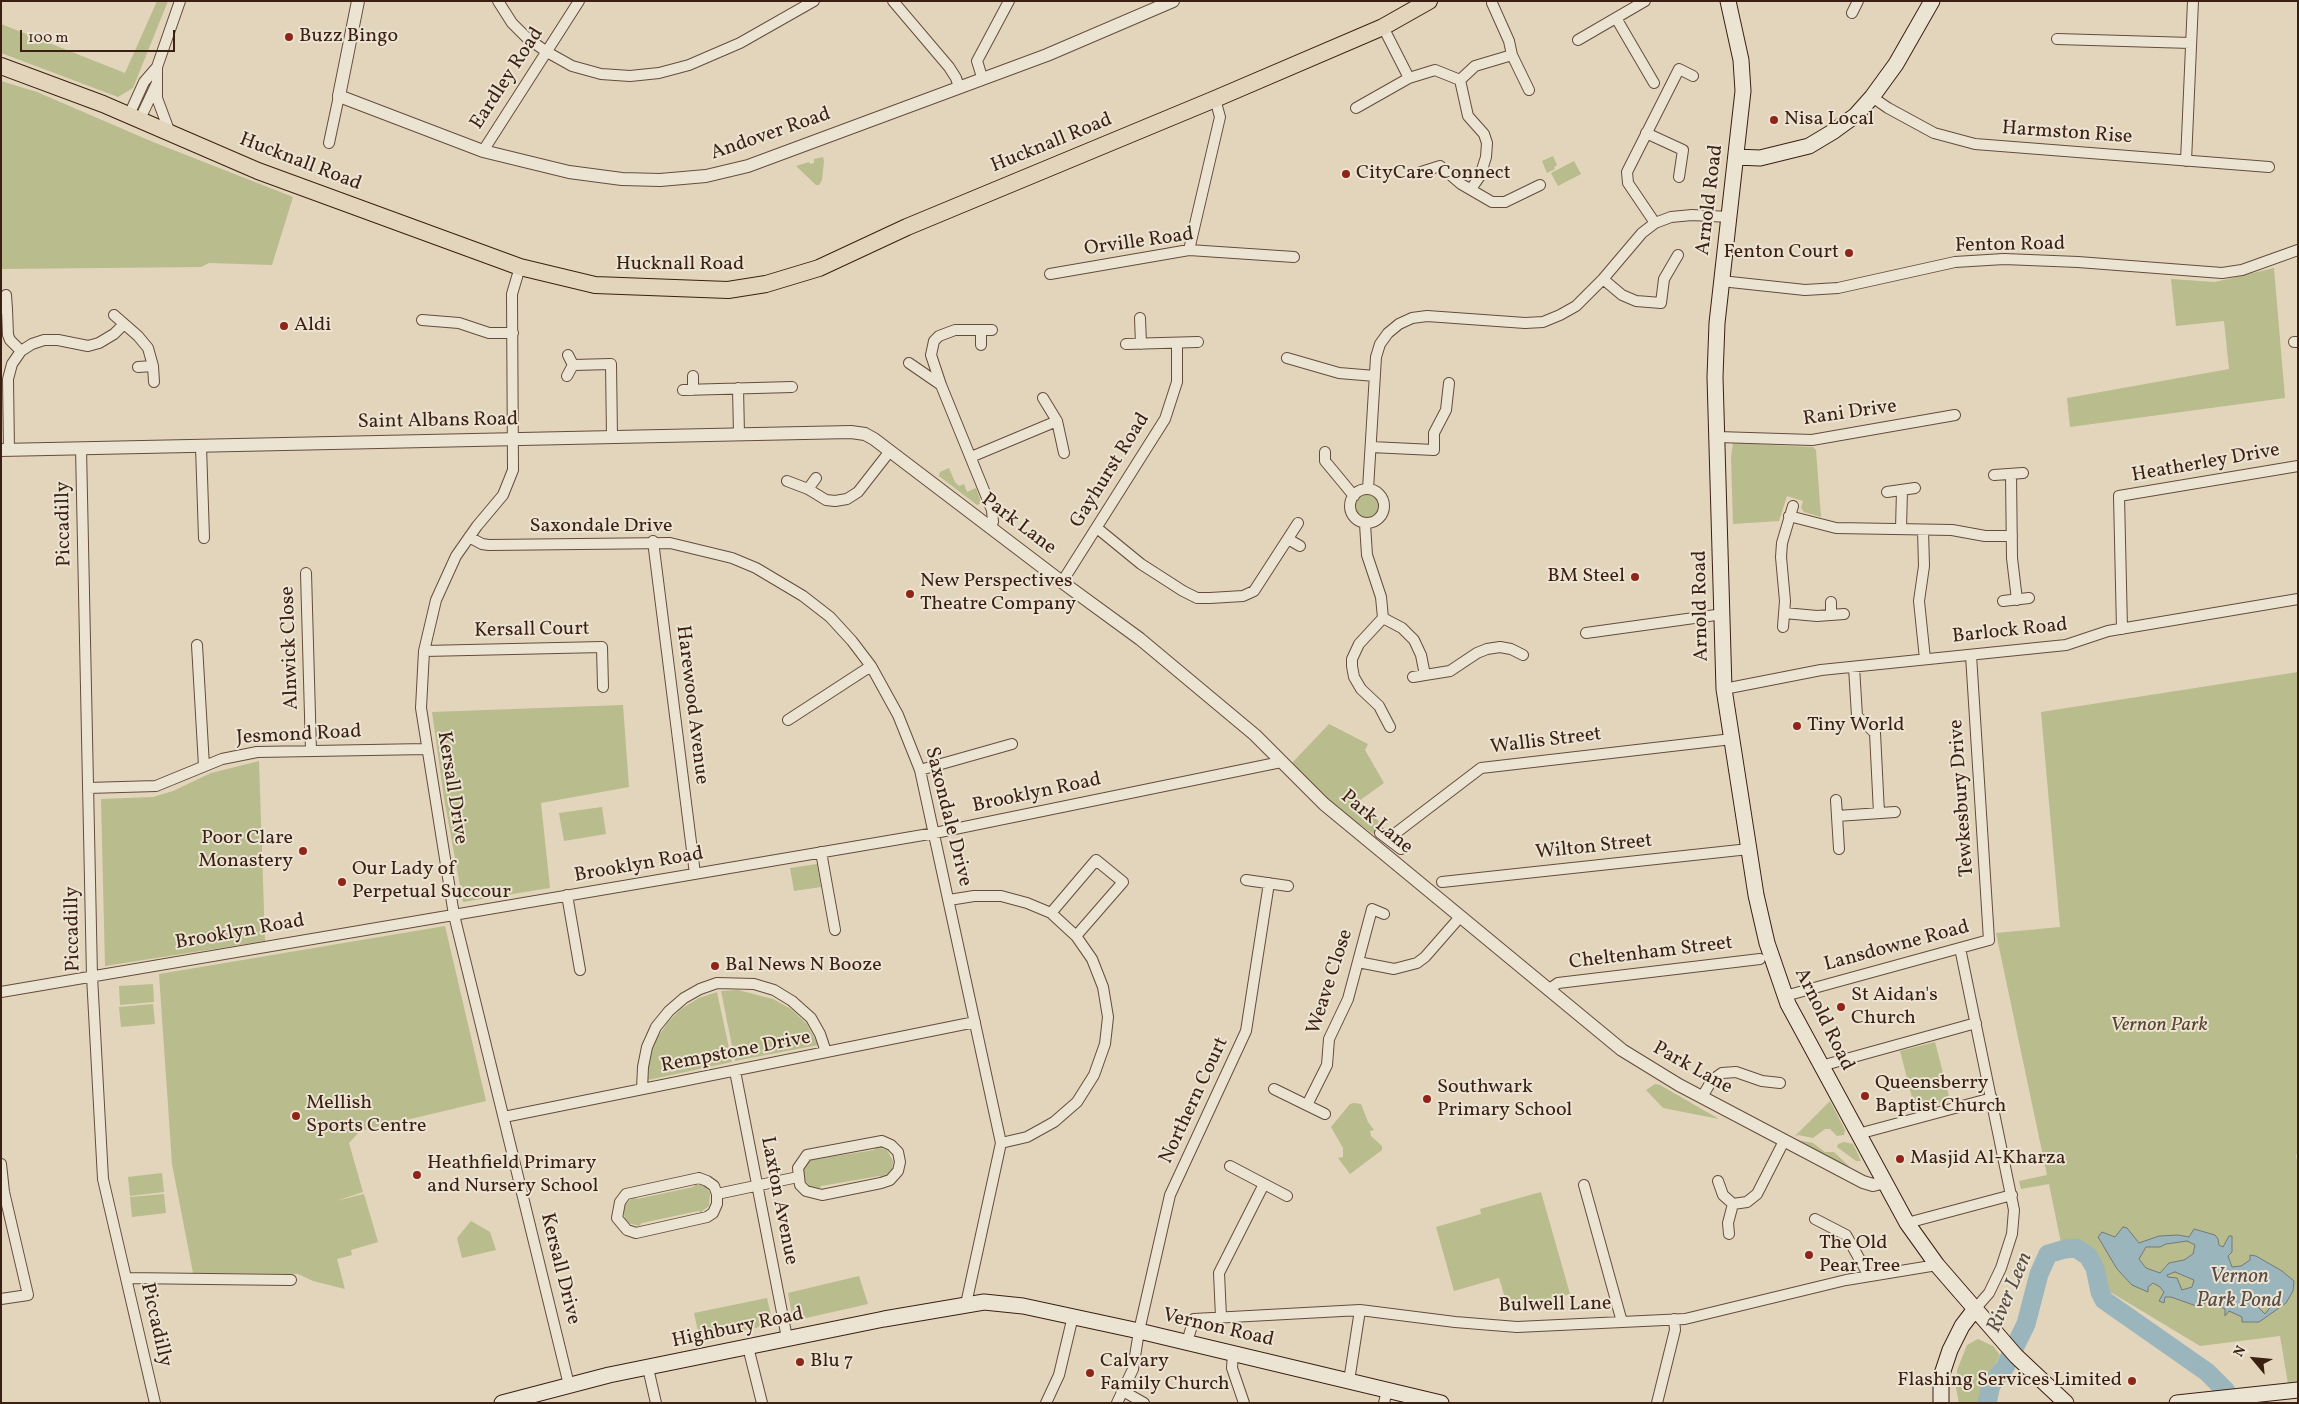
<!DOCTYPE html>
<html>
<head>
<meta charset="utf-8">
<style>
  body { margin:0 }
  #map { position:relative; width:2299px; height:1404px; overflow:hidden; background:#e2d5bb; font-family:Vollkorn,serif }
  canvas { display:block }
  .frame { position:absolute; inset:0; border:2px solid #3b1f12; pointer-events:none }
  .north { position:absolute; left:2229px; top:1334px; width:50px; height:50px; -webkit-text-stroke:4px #ece4d3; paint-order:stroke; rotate:298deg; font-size:14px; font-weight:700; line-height:20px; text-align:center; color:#3b1f12 }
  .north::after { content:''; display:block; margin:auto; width:18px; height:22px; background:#3b1f12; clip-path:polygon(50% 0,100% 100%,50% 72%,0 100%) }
  .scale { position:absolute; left:20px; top:30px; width:155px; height:22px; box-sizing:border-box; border:2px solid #3b1f12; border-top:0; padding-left:6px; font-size:15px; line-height:18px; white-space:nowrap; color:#3b1f12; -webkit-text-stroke:4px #ece4d3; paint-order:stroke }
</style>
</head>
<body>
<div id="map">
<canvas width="2299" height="1404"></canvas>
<div class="frame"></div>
<div class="north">N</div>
<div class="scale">100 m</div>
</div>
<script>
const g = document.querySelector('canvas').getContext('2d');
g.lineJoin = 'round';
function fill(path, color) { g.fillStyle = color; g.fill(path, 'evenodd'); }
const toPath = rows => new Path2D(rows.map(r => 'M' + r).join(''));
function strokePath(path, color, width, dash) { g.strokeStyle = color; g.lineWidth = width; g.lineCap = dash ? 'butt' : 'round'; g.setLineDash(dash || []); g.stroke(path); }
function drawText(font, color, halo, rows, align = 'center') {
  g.font = font + ' Vollkorn,serif'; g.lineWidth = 4; g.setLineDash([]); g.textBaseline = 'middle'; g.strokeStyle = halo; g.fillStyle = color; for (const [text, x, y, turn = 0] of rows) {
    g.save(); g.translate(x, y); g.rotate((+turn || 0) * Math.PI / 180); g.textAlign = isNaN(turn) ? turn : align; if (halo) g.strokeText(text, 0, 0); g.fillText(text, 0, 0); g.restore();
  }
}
fill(toPath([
  [157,1,168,1,133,88,118,97,1,53,1,24,125,73],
  [1,81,37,92,153,142,293,197,272,265,209,263,201,267,1,269],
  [1553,156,1557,165,1554,167,1555,169,1547,173,1542,161],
  [823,157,824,161,822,180,819,185,816,185,796,166,809,162,810,164,814,163,814,159],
  [1574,161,1581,174,1558,186,1551,173],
  [2274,268,2285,398,2070,427,2067,398,2229,369,2224,321,2176,326,2171,279,2215,282],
  [1733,443,1813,447,1816,450,1821,517,1804,512,1801,508,1803,501,1787,496,1779,521,1733,524,1731,457],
  [949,468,955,482,959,486,964,484,967,492,976,488,981,502,980,504,977,505,939,476,940,472],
  '1355 507a12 12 0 1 1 24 0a12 12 0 1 1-24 0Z',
  [2298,672,2298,1154,2296,1155,2298,1166,2298,1383,2288,1384,2280,1336,2200,1346,2107,1290,2099,1263,2088,1248,2075,1242,2061,1243,2049,1184,2021,1189,2019,1181,2047,1175,1996,933,2060,927,2041,712],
  [623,705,629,787,541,803,550,888,463,902,444,798,432,712],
  [1329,724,1368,744,1365,750,1384,783,1359,801,1383,826,1373,834,1326,800,1291,764],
  [259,761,265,941,105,966,101,799,153,797,173,791,211,773],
  [602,807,606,834,564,841,559,813],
  [817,864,821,887,794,891,790,868],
  [445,926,486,1101,360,1131,349,1143,363,1192,336,1201,364,1194,378,1242,351,1250,352,1255,337,1259,345,1289,313,1281,298,1274,193,1273,172,1164,159,974],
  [153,984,154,1002,120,1005,119,986],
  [738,990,773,999,791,1009,807,1024,818,1045,735,1061,721,991],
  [717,992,732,1062,648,1080,649,1059,656,1040,668,1022,681,1009,699,998],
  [153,1004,155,1024,121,1027,119,1007],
  [1935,1042,1950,1100,1915,1109,1900,1051],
  [1655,1084,1660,1085,1719,1119,1663,1108,1646,1090],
  [1830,1101,1845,1130,1844,1135,1837,1136,1830,1129,1825,1129,1813,1138,1798,1135,1794,1137],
  [1354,1103,1361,1104,1368,1122,1374,1130,1370,1131,1371,1136,1382,1146,1382,1150,1350,1174,1338,1158,1343,1157,1343,1148,1331,1127,1350,1104],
  [1798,1140,1813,1143,1825,1152,1834,1152,1852,1169],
  [1844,1142,1853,1144,1861,1161,1856,1161,1837,1147,1838,1144],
  [876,1147,887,1150,893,1161,892,1169,883,1178,879,1176,821,1186,819,1189,810,1187,805,1180,803,1170,810,1160,874,1150],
  [162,1173,164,1192,130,1196,128,1177],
  [696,1184,705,1186,710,1193,709,1206,701,1212,698,1211,642,1223,639,1226,628,1223,625,1219,623,1210,625,1205,633,1197,637,1199,693,1187],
  [1541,1192,1570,1294,1509,1311,1499,1278,1454,1291,1436,1227,1481,1214,1480,1209],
  [164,1194,166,1213,132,1217,130,1197],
  [471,1221,490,1232,496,1250,462,1258,457,1238],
  [859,1276,868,1304,793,1321,788,1293],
  [767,1298,773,1324,700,1340,694,1313],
  [1978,1339,1993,1346,2000,1355,1985,1383,1979,1403,1959,1403,1956,1388,1957,1370,1967,1345]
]), '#b9bc8c');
const water = toPath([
  [2123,1227,2127,1228,2139,1243,2159,1236,2178,1235,2189,1237,2194,1229,2215,1235,2218,1239,2219,1245,2223,1247,2229,1236,2232,1236,2232,1252,2228,1256,2232,1267,2241,1266,2250,1260,2250,1255,2256,1256,2282,1271,2294,1281,2293,1291,2286,1303,2259,1322,2242,1322,2242,1317,2229,1311,2225,1316,2225,1309,2206,1300,2202,1308,2171,1297,2165,1297,2164,1303,2159,1301,2164,1292,2160,1287,2153,1283,2148,1287,2148,1292,2132,1285,2117,1269,2098,1237,2102,1232,2115,1237,2123,1227],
  [2187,1241,2195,1245,2193,1254,2184,1260,2169,1263,2160,1273,2146,1268,2139,1259,2146,1247,2160,1247,2166,1244,2187,1241],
  [2175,1272,2194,1280,2192,1287,2182,1290,2177,1278,2168,1277,2167,1275,2175,1272],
  [2264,1302,2272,1305,2265,1314,2257,1306,2264,1302]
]);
fill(water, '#9bb5bc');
strokePath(water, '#757978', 1);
strokePath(toPath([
  [1987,1403,1991,1385,2005,1367,2026,1324,2039,1274,2048,1254,2065,1249,2076,1248,2088,1256,2095,1268,2100,1292,2104,1300,2207,1372,2226,1391]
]), '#9bb5bc', 19);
const minor = toPath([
  [498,1,512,23,527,38,547,52,572,66,601,74,630,76,659,73,689,65,740,43,814,1],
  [893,1,949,67,956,78,959,87],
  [1492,3,1509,41,1512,55,1529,90],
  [1852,13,1858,1],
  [1616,18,1654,83],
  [1383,27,1409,78],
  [2057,39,2191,43],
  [1578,40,1645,1],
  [982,77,977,61,1009,1],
  [1872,97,1888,108,1934,133,1975,144,2269,167],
  [1356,108,1409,78,1435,70,1460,80],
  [129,115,144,82,157,67],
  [140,119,156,85],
  [170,133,157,98,157,67,180,1],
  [1646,133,1683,150,1679,177],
  [329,143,339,96],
  [483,151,579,1],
  [2186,161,2193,1],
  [1421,172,1440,166,1461,184,1492,202,1505,202,1540,185],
  [1471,189,1480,176,1486,157,1487,143,1484,134,1468,116,1460,80,1475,66,1512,55],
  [1655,223,1628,183,1627,172,1679,69,1693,76],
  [1189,250,1220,117,1215,99],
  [520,267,512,294,513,470,503,495,477,526,456,556,436,600,424,651,421,708,454,915,569,1385],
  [1050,274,1189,250,1294,257],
  [1603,279,1622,295,1636,301,1661,303,1664,279,1678,255],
  [1721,281,1805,290,1838,288,1955,262,2004,259,2078,262,2222,273,2242,270,2298,250],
  [6,295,7,309],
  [1,309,7,309,8,335,10,340,21,351],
  [114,315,138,336,148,348,153,366,154,382],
  [1140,318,1141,344],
  [422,320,459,323,489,333,513,333],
  [2294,342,2298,342],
  [1126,344,1198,342],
  [981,345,981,330],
  [568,355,573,365],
  [1287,358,1339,373,1375,376],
  [909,363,941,385,992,510,993,522,989,527],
  [138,367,153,366],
  [567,376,573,365,611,364,612,437],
  [693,376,693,390],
  [941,385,931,355,934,341,939,336,955,330,992,330],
  [738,388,739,434],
  [683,390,792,387],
  [1043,398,1057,421,1064,453],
  [1718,437,1812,440,1955,415],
  [201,446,204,538],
  [1371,447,1434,450,1434,433,1446,410,1449,383],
  [81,448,92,976,103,1179,155,1403],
  [9,450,8,379,12,364,21,351,32,344,44,340,58,340,88,346,99,343,114,334,124,324],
  [1325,452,1325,461,1354,496],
  [971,457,1057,421],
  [2011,474,2012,558,2017,600],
  [1994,475,2023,473],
  [787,481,808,489,826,500,835,501,847,499,858,492,890,451],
  '1350 506a17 17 0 1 1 34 0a17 17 0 1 1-34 0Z',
  [808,489,816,478],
  [1368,489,1376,357,1380,344,1388,333,1399,324,1412,318,1427,316,1525,323,1543,322,1560,315,1576,306,1603,279,1642,233,1655,223,1671,217,1692,215,1729,217],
  [1887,492,1915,488],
  [1789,516,1836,528,1952,530,1985,536,2012,536],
  [1365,524,1367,555,1381,597,1383,618,1359,644,1352,659,1352,666,1354,677,1361,689,1379,706,1390,727],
  [1097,528,1141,564,1183,591,1197,598,1210,598,1243,596,1254,591,1298,523],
  [1901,529,1902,490],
  [1923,530,1924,566,1919,601,1925,659],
  [469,537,482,544,489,545,670,543,732,558,756,568,803,596,830,617,852,641,871,666,898,715,920,770,1001,1143,966,1304],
  [1288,539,1300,546],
  [653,541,695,874],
  [306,573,311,751],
  [1062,582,1165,419,1177,382,1177,343],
  [2003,601,2029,598],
  [1831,602,1831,615],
  [1784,613,1817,616,1844,614],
  [1383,618,1402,628,1414,640,1421,655,1425,675,1450,671,1477,653,1487,649,1500,647,1511,649,1523,655],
  [1783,627,1785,601,1781,557,1782,543,1793,506],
  [2122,629,2119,496,2298,466],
  [1586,633,1723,614],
  [197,645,204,766],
  [424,651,602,647,603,687],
  [1854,667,1857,716,1875,733,1879,813],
  [1413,677,1425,675],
  [1724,689,1821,670,2066,645,2108,631,2298,599],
  [788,720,871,666],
  [920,770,1012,744],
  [88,788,156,786,222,759,257,752,426,749],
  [1836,800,1839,849],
  [1837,816,1895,812],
  [1380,833,1401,849],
  [1388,839,1481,768,1732,739],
  [821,852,835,930],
  [1246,880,1288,886],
  [1442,882,1749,849],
  [567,895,580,970],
  [949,900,974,896,1001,896,1027,903,1051,913,1076,936,1092,959,1103,987,1108,1017,1105,1044,1094,1075,1077,1102,1054,1122,1027,1137,1001,1143],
  [1051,913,1096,860,1123,882,1076,936],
  [1960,948,2014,1210,2012,1234,2001,1268,1989,1293,1975,1309],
  [1358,962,1394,969,1417,963,1425,957,1460,917],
  [1548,990,1558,983,1760,959],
  [1,992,935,833,1281,762],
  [1785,996,1989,940,1971,655],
  [1821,1066,1976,1023],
  [735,1071,787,1338],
  [642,1089,643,1067,647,1047,656,1027,669,1011,684,998,700,989,717,983,754,984,774,990,792,1001,811,1018,820,1034,826,1052],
  [1274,1089,1325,1114],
  [1702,1097,1712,1080,1722,1073,1736,1072,1762,1081,1780,1083],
  [1307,1105,1327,1065,1329,1039,1348,999,1372,909,1384,914],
  [504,1117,975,1022],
  [1858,1134,1992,1098],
  [882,1141,891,1145,898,1152,900,1162,898,1171,890,1180,881,1183,822,1195,806,1191,800,1185,798,1168,807,1155,882,1141],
  [1,1164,4,1192,28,1295,1,1299],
  [1230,1166,1287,1196],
  [699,1178,707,1181,714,1186,717,1194,717,1204,713,1213,707,1217,636,1233,627,1230,617,1218,620,1202,626,1194,699,1178],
  [1718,1181,1723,1195,1733,1204,1747,1202,1757,1194,1784,1141],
  [1584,1185,1622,1322],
  [717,1194,798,1177],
  [1815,1219,1846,1235,1869,1276],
  [1907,1223,2012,1195],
  [1729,1234,1728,1223,1733,1204],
  [126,1278,291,1280],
  [1221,1317,1219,1273,1264,1184],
  [1187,1342,1194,1319,1360,1310,1455,1322,1517,1327,1685,1319,1846,1280,1937,1265],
  [748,1347,762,1403],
  [1233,1353,1232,1368,1244,1403],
  [648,1368,656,1403],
  [1349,1381,1360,1310],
  [1123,1391,1144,1403],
  [1046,1403,1059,1375,1073,1316],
  [1117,1403,1133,1369,1139,1331,1170,1195,1246,1031,1269,883],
  [1384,1403,1387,1390],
  [1657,1403,1675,1330,1674,1319]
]);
const tertiary = toPath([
  [358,1,339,96,483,151,569,172,622,179,660,180,706,176,748,166,1047,55,1173,1],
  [1,450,851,432,865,434,874,439,1062,582,1140,639,1255,735,1324,804,1622,1050,1679,1085,1863,1182,1873,1185,1885,1182]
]);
const secondary = toPath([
  [1728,1,1741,60,1743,91,1717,323,1715,377,1724,689,1756,895,1767,943,1788,1004,1907,1223,1937,1265,2016,1356,2066,1403],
  [1736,157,1760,158,1809,146,1834,131,1856,115,1872,97,1896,64,1932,1],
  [502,1403,609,1375,884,1319,984,1302,1023,1306,1139,1331,1441,1403],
  [1941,1403,1941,1377,1950,1350,1962,1326,1975,1309],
  [2177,1403,2298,1390]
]);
const primary = toPath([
  [1,66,103,104,258,171,520,267,595,285,728,290,766,284,819,268,907,227,1215,99,1383,27,1429,1]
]);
strokePath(minor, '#654c3c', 12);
strokePath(tertiary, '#654c3c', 14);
strokePath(secondary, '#3b1f12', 17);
strokePath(primary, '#3b1f12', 18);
strokePath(minor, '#ece4d3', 10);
strokePath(tertiary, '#ece4d3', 12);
strokePath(secondary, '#ece4d3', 15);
strokePath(primary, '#e2d5bb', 16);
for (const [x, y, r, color] of [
  [289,37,5,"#8f2418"],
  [1774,120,5,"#8f2418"],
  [1346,174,5,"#8f2418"],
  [1849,253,5,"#8f2418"],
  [284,326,5,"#8f2418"],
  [1635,577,5,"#8f2418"],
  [910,594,5,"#8f2418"],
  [1797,726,5,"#8f2418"],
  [303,851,5,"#8f2418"],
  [342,882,5,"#8f2418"],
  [715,966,5,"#8f2418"],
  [1841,1007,5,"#8f2418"],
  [1865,1096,5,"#8f2418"],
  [1427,1099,5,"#8f2418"],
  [296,1116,5,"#8f2418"],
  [1900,1159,5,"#8f2418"],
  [417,1175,5,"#8f2418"],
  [1809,1255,5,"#8f2418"],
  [800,1362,5,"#8f2418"],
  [1090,1373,5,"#8f2418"],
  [2132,1381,5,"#8f2418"]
]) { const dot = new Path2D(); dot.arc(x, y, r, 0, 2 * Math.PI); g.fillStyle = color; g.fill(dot); strokePath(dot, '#ece4d3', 2); }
drawText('20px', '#3b1f12', '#ece4d3', [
  ["Buzz Bingo",299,37],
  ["Nisa Local",1784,120],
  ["CityCare Connect",1356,174],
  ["Fenton Court",1839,253,"right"],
  ["Aldi",294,326],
  ["BM Steel",1625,577,"right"],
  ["New Perspectives",920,582],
  ["Theatre Company",920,605],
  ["Tiny World",1807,726],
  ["Poor Clare",293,839,"right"],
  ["Monastery",293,862,"right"],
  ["Our Lady of",352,870],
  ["Perpetual Succour",352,893],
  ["Bal News N Booze",725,966],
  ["St Aidan's",1851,996],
  ["Church",1851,1019],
  ["Queensberry",1875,1084],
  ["Baptist Church",1875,1107],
  ["Southwark",1437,1088],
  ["Primary School",1437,1111],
  ["Mellish",306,1104],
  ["Sports Centre",306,1127],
  ["Masjid Al-Kharza",1910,1159],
  ["Heathfield Primary",427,1164],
  ["and Nursery School",427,1187],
  ["The Old",1819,1244],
  ["Pear Tree",1819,1267],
  ["Blu 7",810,1362],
  ["Calvary",1100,1362],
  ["Family Church",1100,1385],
  ["Flashing Services Limited",2122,1381,"right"]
], 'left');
drawText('20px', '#3b1f12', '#ece4d3', [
  ["Eardley Road",508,79,-57],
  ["Harmston Rise",2067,134,4],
  ["Andover Road",771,135,-19],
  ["Hucknall Road",1052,144,-22],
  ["Hucknall Road",300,163,21],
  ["Arnold Road",1711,200,-83],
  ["Orville Road",1139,243,-8],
  ["Fenton Road",2010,246,-1],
  ["Hucknall Road",680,265],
  ["Rani Drive",1850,414,-8],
  ["Saint Albans Road",438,422,-1],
  ["Heatherley Drive",2206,464,-10],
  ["Gayhurst Road",1111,471,-58],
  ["Piccadilly",65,524,-91],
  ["Park Lane",1018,525,37],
  ["Saxondale Drive",601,527],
  ["Arnold Road",1702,606,-91],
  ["Kersall Court",532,631,-1],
  ["Barlock Road",2010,632,-6],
  ["Alnwick Close",291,648,-92],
  ["Harewood Avenue",691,705,83],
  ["Jesmond Road",299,736,-3],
  ["Wallis Street",1546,742,-7],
  ["Kersall Drive",451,788,81],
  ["Brooklyn Road",1037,794,-12],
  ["Tewkesbury Drive",1963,798,-94],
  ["Saxondale Drive",947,817,76],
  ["Park Lane",1376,823,40],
  ["Wilton Street",1594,848,-6],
  ["Brooklyn Road",639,866,-10],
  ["Piccadilly",74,929,-91],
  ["Brooklyn Road",240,933,-10],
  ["Lansdowne Road",1897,947,-15],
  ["Cheltenham Street",1651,954,-7],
  ["Weave Close",1331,982,-72],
  ["Arnold Road",1823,1020,64],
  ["Rempstone Drive",736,1053,-11],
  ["Park Lane",1692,1069,29],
  ["Northern Court",1195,1101,-65],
  ["Laxton Avenue",778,1201,79],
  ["Kersall Drive",559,1269,76],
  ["Bulwell Lane",1555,1306,-1],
  ["Piccadilly",155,1325,77],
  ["Highbury Road",738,1329,-12],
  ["Vernon Road",1218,1329,13]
]);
drawText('italic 20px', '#5a4630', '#ece4d3', [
  ["Vernon Park",2159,1026]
]);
drawText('italic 21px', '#584c45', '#ece4d3', [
  ["Vernon",2239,1278],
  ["Park Pond",2239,1302],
  ["River Leen",2011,1293,-67]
]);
</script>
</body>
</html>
